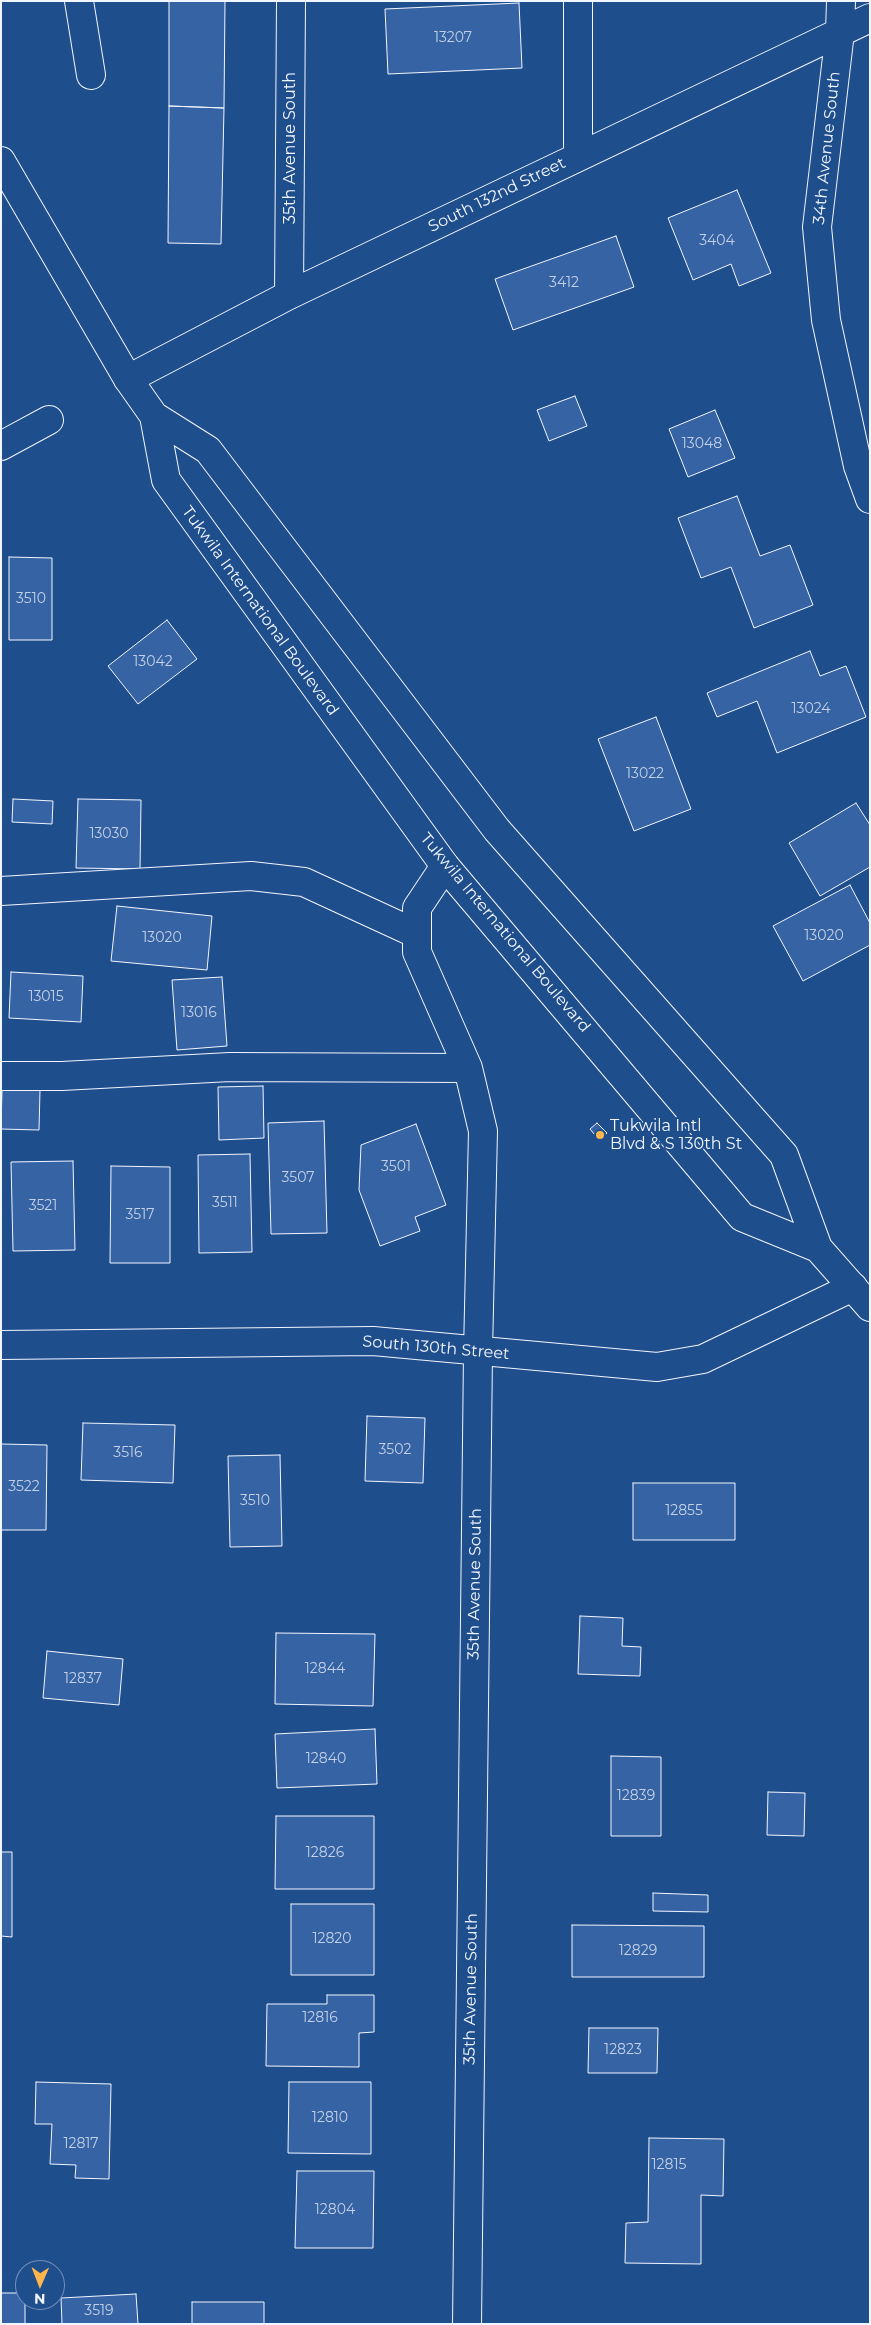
<!DOCTYPE html>
<html>
<head>
<meta charset="utf-8">
<style>
  body { margin:0 }
  #map { position:relative; width:871px; height:2325px; overflow:hidden; background:#1f4e8c; font-family:Montserrat,sans-serif }
  canvas { display:block }
  .frame { position:absolute; inset:0; border:2px solid #f2f6ff; pointer-events:none }
  .north { position:absolute; left:15px; top:2260px; width:50px; height:50px; box-sizing:border-box; background:#1f4e8c; border:1px solid #7391ba; border-radius:50%; rotate:181deg; font-size:14px; font-weight:700; line-height:20px; text-align:center; color:#f2f6ff }
  .north::after { content:''; display:block; margin:auto; width:18px; height:22px; background:#ffb74d; clip-path:polygon(50% 0,100% 100%,50% 72%,0 100%) }
</style>
</head>
<body>
<div id="map">
<canvas width="871" height="2325"></canvas>
<div class="frame"></div>
<div class="north">N</div>
</div>
<script>
const g = document.querySelector('canvas').getContext('2d');
g.lineJoin = 'round';
function fill(path, color) { g.fillStyle = color; g.fill(path, 'evenodd'); }
const toPath = rows => new Path2D(rows.map(r => 'M' + r).join(''));
function strokePath(path, color, width, dash) { g.strokeStyle = color; g.lineWidth = width; g.lineCap = dash ? 'butt' : 'round'; g.setLineDash(dash || []); g.stroke(path); }
function drawText(font, color, halo, rows, align = 'center') {
  g.font = font + ' Montserrat,sans-serif'; g.lineWidth = 4; g.setLineDash([]); g.textBaseline = 'middle'; g.strokeStyle = halo; g.fillStyle = color; for (const [text, x, y, turn = 0] of rows) {
    g.save(); g.translate(x, y); g.rotate((+turn || 0) * Math.PI / 180); g.textAlign = isNaN(turn) ? turn : align; if (halo) g.strokeText(text, 0, 0); g.fillText(text, 0, 0); g.restore();
  }
}
const building = toPath([
  [169,1,225,1,224,108,169,106,169,1],
  [519,3,522,68,388,74,385,9,519,3],
  [169,106,224,108,221,244,168,243,169,106],
  [737,190,771,273,739,286,731,264,693,280,668,218,737,190],
  [616,236,634,287,513,330,495,279,616,236],
  [575,396,587,426,549,441,537,410,575,396],
  [715,410,735,458,688,477,669,429,715,410],
  [737,496,760,556,790,545,813,605,754,628,731,567,701,578,678,518,737,496],
  [9,557,52,558,52,640,9,640,9,557],
  [167,620,197,659,138,704,108,666,167,620],
  [810,651,820,676,846,666,866,717,777,753,757,701,717,717,707,693,810,651],
  [656,717,691,809,634,831,598,739,656,717],
  [13,799,53,801,52,824,12,822,13,799],
  [78,799,141,800,140,869,76,868,78,799],
  [856,803,870,825,870,867,820,896,789,843,856,803],
  [850,885,870,923,870,945,803,981,773,926,850,885],
  [117,906,212,916,207,970,111,961,117,906],
  [11,972,83,976,81,1022,9,1018,11,972],
  [222,977,227,1046,177,1050,172,980,222,977],
  [263,1086,264,1138,219,1140,218,1087,263,1086],
  [2,1089,40,1090,39,1130,1,1129,2,1089],
  [324,1121,327,1233,271,1234,268,1123,324,1121],
  [597,1123,607,1133,599,1140,590,1129,597,1123],
  [416,1124,446,1205,415,1217,420,1231,380,1246,359,1190,361,1145,416,1124],
  [250,1154,252,1252,199,1253,198,1155,250,1154],
  [73,1161,75,1250,13,1251,11,1162,73,1161],
  [111,1166,170,1167,170,1263,110,1263,111,1166],
  [367,1416,425,1418,423,1483,365,1481,367,1416],
  [83,1423,175,1425,173,1483,81,1480,83,1423],
  [1,1444,47,1445,46,1530,1,1530,1,1444],
  [280,1455,282,1546,230,1547,228,1456,280,1455],
  [633,1483,735,1483,735,1540,633,1540,633,1483],
  [580,1616,623,1618,622,1646,641,1647,640,1676,578,1674,580,1616],
  [276,1633,375,1634,373,1706,275,1704,276,1633],
  [47,1651,123,1659,119,1705,43,1698,47,1651],
  [375,1729,377,1784,277,1788,275,1734,375,1729],
  [611,1756,661,1757,661,1836,611,1836,611,1756],
  [768,1792,805,1793,804,1836,767,1835,768,1792],
  [276,1816,374,1816,374,1889,275,1889,276,1816],
  [1,1852,12,1852,12,1937,1,1936,1,1852],
  [653,1893,708,1895,708,1912,653,1911,653,1893],
  [291,1904,374,1904,374,1975,291,1975,291,1904],
  [572,1925,704,1926,704,1977,572,1977,572,1925],
  [327,1995,374,1995,374,2032,359,2033,359,2067,266,2066,267,2004,327,2004,327,1995],
  [589,2028,658,2028,657,2073,588,2073,589,2028],
  [36,2082,111,2084,109,2179,75,2178,76,2165,50,2164,52,2124,35,2124,36,2082],
  [289,2082,371,2082,371,2154,288,2153,289,2082],
  [649,2138,724,2139,723,2196,701,2195,701,2264,625,2263,626,2223,648,2222,649,2138],
  [297,2171,374,2171,373,2248,295,2248,297,2171],
  [1,2293,25,2293,25,2324,1,2324,1,2293],
  [136,2294,138,2324,62,2324,61,2298,136,2294],
  [192,2302,264,2302,264,2324,192,2324,192,2302]
]);
fill(building, '#3563a3');
strokePath(building, '#f2f6ff', 1);
const minor = toPath([
  [79,1,91,75],
  [841,1,840,32,817,227,826,320,858,466,870,499],
  [578,157,578,1],
  [289,295,291,1],
  [128,379,289,295,870,18],
  [1,446,49,420],
  [445,866,417,908,417,952,468,1068,483,1131,478,1352,467,2324],
  [1,891,251,876,304,882,417,934],
  [1,1076,62,1076,230,1067,468,1068],
  [1,1345,373,1341,657,1367,703,1359,853,1287]
]);
const major = toPath([
  [1,161,128,379,154,416,208,450,497,830,784,1155,818,1248,870,1307],
  [154,416,166,480,445,866,742,1217,818,1248]
]);
strokePath(minor, '#f2f6ff', 30);
strokePath(major, '#f2f6ff', 30);
strokePath(minor, '#1f4e8c', 28);
strokePath(major, '#1f4e8c', 28);
for (const [x, y, r, color] of [
  [600,1135,5,"#ffb74d"]
]) { const dot = new Path2D(); dot.arc(x, y, r, 0, 2 * Math.PI); g.fillStyle = color; g.fill(dot); strokePath(dot, '#1f4e8c', 2); }
drawText('14px', '#c3d1e8', null, [
  ["13207",453,38],
  ["3404",717,241],
  ["3412",564,283],
  ["13048",702,444],
  ["3510",31,599],
  ["13042",153,662],
  ["13024",811,709],
  ["13022",645,774],
  ["13030",109,834],
  ["13020",824,936],
  ["13020",162,938],
  ["13015",46,997],
  ["13016",199,1013],
  ["3501",396,1167],
  ["3507",298,1178],
  ["3511",225,1203],
  ["3521",43,1206],
  ["3517",140,1215],
  ["3502",395,1450],
  ["3516",128,1453],
  ["3522",24,1487],
  ["3510",255,1501],
  ["12855",684,1511],
  ["12844",325,1669],
  ["12837",83,1679],
  ["12840",326,1759],
  ["12839",636,1796],
  ["12826",325,1853],
  ["12820",332,1939],
  ["12829",638,1951],
  ["12816",320,2018],
  ["12823",623,2050],
  ["12810",330,2118],
  ["12817",81,2144],
  ["12815",669,2165],
  ["12804",335,2210],
  ["3519",99,2311]
]);
drawText('16px', '#f2f6ff', '#1f4e8c', [
  ["35th Avenue South",290,148,-90],
  ["34th Avenue South",827,148,-84],
  ["South 132nd Street",497,195,-26],
  ["Tukwila International Boulevard",260,611,54],
  ["Tukwila International Boulevard",505,933,50],
  ["South 130th Street",436,1348,5],
  ["35th Avenue South",475,1584,-89],
  ["35th Avenue South",471,1989,-89]
]);
drawText('16px', '#f2f6ff', '#1f4e8c', [
  ["Tukwila Intl",610,1126],
  ["Blvd & S 130th St",610,1144]
], 'left');
</script>
</body>
</html>
